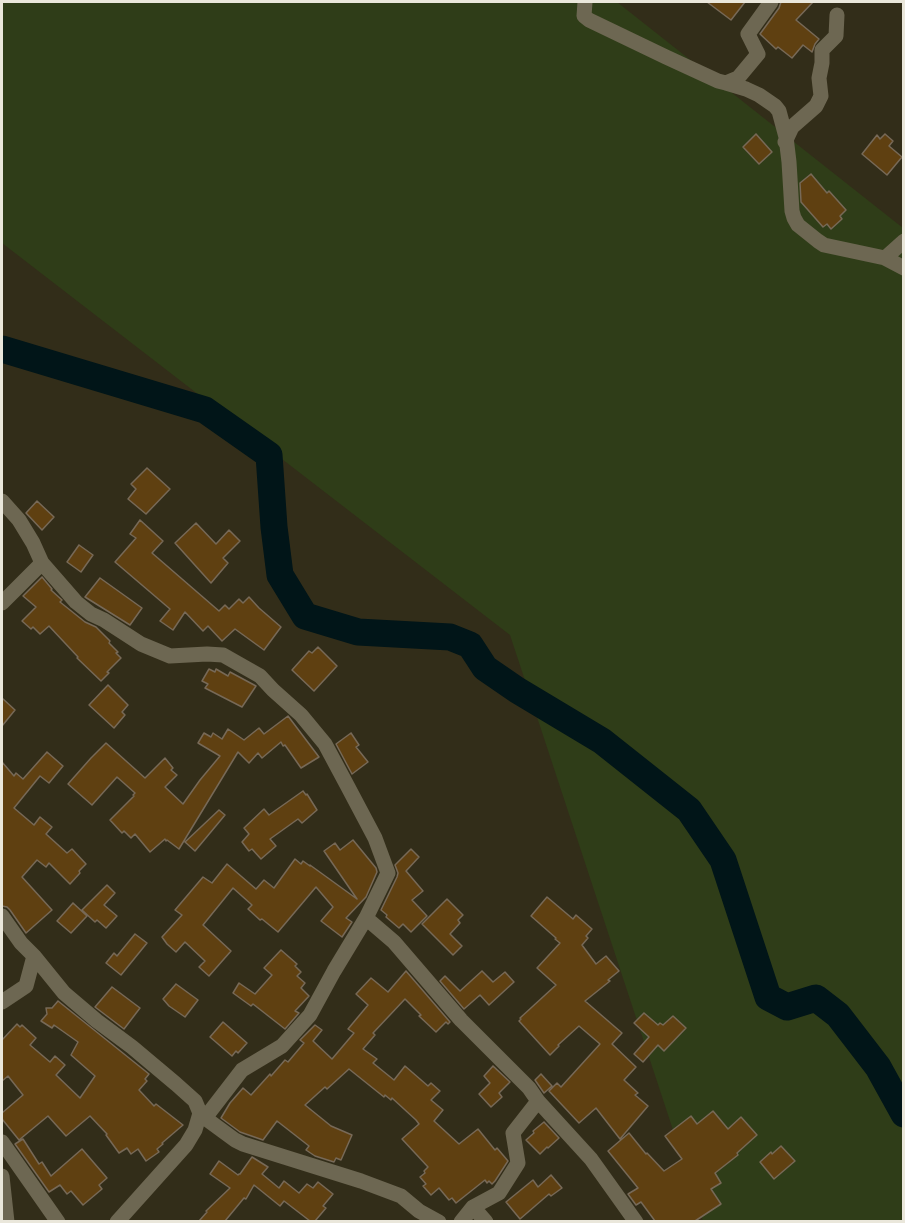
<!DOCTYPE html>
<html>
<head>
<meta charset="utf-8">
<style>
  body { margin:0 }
  #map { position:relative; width:905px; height:1223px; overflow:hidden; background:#322d19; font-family:Literata,serif }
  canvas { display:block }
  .frame { position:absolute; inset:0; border:3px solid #eae7db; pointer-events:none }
</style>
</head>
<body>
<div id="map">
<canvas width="905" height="1223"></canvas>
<div class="frame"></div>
</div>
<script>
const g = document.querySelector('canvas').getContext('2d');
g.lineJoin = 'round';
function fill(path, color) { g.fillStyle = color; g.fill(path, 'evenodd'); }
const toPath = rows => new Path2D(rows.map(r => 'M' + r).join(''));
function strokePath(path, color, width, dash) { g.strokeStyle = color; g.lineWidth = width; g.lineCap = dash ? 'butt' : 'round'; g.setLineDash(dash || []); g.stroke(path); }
fill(toPath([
  [2,2,617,2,903,228,903,1221,703,1221,510,635,2,243]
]), '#2f3d18');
strokePath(toPath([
  [2,349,205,410,269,455,274,527,280,575,305,616,358,632,450,637,470,645,485,668,517,690,602,741,689,810,723,860,768,997,787,1007,816,998,838,1015,878,1067,904,1114]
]), '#011518', 27);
const building = toPath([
  [707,2,745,2,731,20,707,2],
  [781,2,813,2,796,20,819,39,815,44,812,52,803,45,792,58,778,47,776,49,760,34,779,8,781,2],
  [756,134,772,152,759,164,743,147,756,134],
  [885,134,893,141,889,146,902,157,887,175,862,154,877,135,880,139,885,134],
  [811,174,827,193,829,191,846,210,840,216,842,219,831,229,827,224,823,227,801,202,800,183,811,174],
  [147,468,170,489,146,514,128,499,136,489,131,484,147,468],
  [37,501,54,517,42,530,26,513,37,501],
  [140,520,163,541,152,553,219,611,225,605,229,609,239,599,243,603,249,597,259,608,281,627,264,650,235,629,222,641,208,626,203,631,185,612,173,630,160,621,170,609,115,562,136,538,130,534,140,520],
  [196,523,216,544,229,530,240,541,223,558,228,563,211,583,175,543,196,523],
  [79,545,93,555,81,572,67,562,79,545],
  [42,577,52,589,51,590,62,600,60,602,85,622,96,627,110,641,109,643,118,652,116,653,121,658,107,672,109,673,101,681,77,658,78,657,49,626,40,634,33,627,31,629,22,621,36,607,23,596,42,577],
  [100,578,142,608,130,625,85,597,100,578],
  [318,647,337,666,314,691,292,670,309,651,312,653,318,647],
  [209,669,215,672,216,669,228,676,230,672,256,686,242,707,205,688,208,684,202,681,209,669],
  [108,685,128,705,122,712,125,715,114,728,89,705,108,685],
  [2,698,15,710,2,726,2,698],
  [288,716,319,757,301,768,285,745,283,746,281,742,262,758,258,753,249,763,238,752,179,849,167,840,166,841,165,839,150,852,135,834,131,838,124,831,122,833,110,820,134,796,133,795,135,793,117,777,92,805,68,784,91,758,106,743,145,778,165,758,173,768,171,770,177,775,165,787,183,804,200,780,220,756,198,743,204,733,211,737,213,733,222,739,228,729,244,740,259,728,264,734,288,716],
  [351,733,359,745,356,747,368,762,352,774,336,744,351,733],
  [47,752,63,766,49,783,40,776,14,808,34,825,40,817,52,827,46,834,67,853,72,849,86,864,79,871,80,873,70,884,49,863,46,867,37,860,22,877,52,910,26,933,10,910,7,907,2,906,2,762,14,776,16,773,23,779,47,752],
  [303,791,306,795,307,794,317,810,302,823,298,819,270,839,276,846,261,859,252,849,249,851,242,842,249,834,244,828,264,809,269,815,303,791],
  [219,810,225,815,195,851,185,842,219,810],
  [353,840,376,868,377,872,366,897,346,918,352,922,342,937,321,921,333,907,316,887,278,932,262,919,260,920,248,909,252,905,233,888,203,925,231,951,209,976,199,967,205,961,185,942,176,952,167,944,162,937,182,915,175,910,203,877,212,883,227,864,256,889,264,880,274,888,295,859,301,864,303,861,310,866,310,865,357,899,324,851,335,843,340,850,353,840],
  [411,849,419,857,406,871,423,891,412,900,427,916,411,932,403,924,399,928,386,917,387,915,381,910,397,877,398,873,395,865,411,849],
  [107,885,115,893,104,905,117,916,106,928,97,920,95,922,82,910,107,885],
  [547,897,573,919,576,915,592,929,586,936,588,938,582,945,596,964,606,956,619,971,608,980,610,981,585,1001,622,1033,612,1044,636,1067,624,1080,638,1093,635,1095,648,1106,620,1139,596,1108,579,1123,549,1091,557,1083,561,1087,600,1044,579,1026,558,1045,559,1046,550,1055,519,1021,521,1019,520,1018,556,985,537,968,560,943,555,939,556,938,531,916,547,897],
  [447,899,463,915,458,920,460,923,450,934,462,946,453,955,422,924,447,899],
  [73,903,87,916,71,933,57,921,73,903],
  [135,934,147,943,121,975,106,963,114,953,117,956,135,934],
  [281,950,297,964,295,966,301,972,297,976,305,983,301,988,309,996,295,1011,299,1013,285,1029,253,1004,251,1006,233,993,239,983,255,994,272,975,264,968,281,950],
  [406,971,450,1022,448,1024,446,1022,436,1032,419,1016,421,1015,405,999,373,1033,375,1035,363,1049,377,1059,373,1063,394,1080,405,1066,428,1086,431,1083,440,1091,431,1100,443,1110,434,1121,459,1144,478,1129,495,1150,497,1148,508,1161,495,1181,492,1184,489,1181,487,1183,485,1180,456,1203,452,1198,449,1200,439,1188,431,1195,423,1186,426,1184,420,1177,425,1173,424,1171,428,1167,402,1139,419,1124,416,1120,392,1098,391,1100,385,1095,384,1097,349,1069,327,1089,325,1087,305,1105,331,1126,352,1135,341,1160,336,1158,334,1162,315,1156,306,1150,309,1146,277,1121,263,1140,240,1132,221,1118,230,1103,243,1088,251,1095,270,1074,271,1076,285,1060,288,1062,304,1043,300,1040,315,1025,322,1030,313,1041,332,1059,354,1033,348,1029,368,1005,356,994,371,978,388,992,406,971],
  [482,971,493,982,505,972,514,982,489,1005,480,995,464,1009,440,981,445,976,460,991,482,971],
  [176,984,198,1000,185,1017,169,1006,163,999,176,984],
  [112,987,140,1008,124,1029,95,1007,112,987],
  [58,1001,149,1074,145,1079,147,1081,139,1090,154,1106,156,1104,183,1125,162,1143,163,1144,157,1149,159,1152,146,1161,138,1149,131,1154,127,1148,119,1153,106,1135,107,1134,90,1116,66,1136,48,1116,19,1140,2,1119,2,1113,23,1095,8,1076,2,1081,2,1040,17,1024,20,1027,22,1025,36,1038,30,1045,50,1062,55,1056,65,1065,56,1075,80,1098,95,1076,71,1055,78,1042,54,1025,52,1028,41,1021,47,1014,46,1008,52,1008,58,1001],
  [644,1013,658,1025,660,1023,663,1025,673,1016,686,1028,664,1051,658,1045,643,1062,634,1054,649,1037,634,1023,644,1013],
  [223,1022,247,1043,238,1053,236,1051,232,1056,210,1037,223,1022],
  [493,1066,510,1082,499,1093,502,1097,491,1107,479,1094,490,1083,484,1076,493,1066],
  [541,1074,552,1086,544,1093,535,1080,541,1074],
  [713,1111,728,1129,741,1117,757,1135,737,1153,738,1155,715,1173,721,1183,711,1189,721,1204,695,1221,655,1221,641,1202,636,1205,628,1194,638,1188,608,1151,629,1133,646,1154,647,1153,664,1171,682,1159,665,1136,691,1116,697,1124,713,1111],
  [544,1122,559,1138,548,1148,547,1147,540,1154,526,1140,534,1133,533,1131,544,1122],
  [23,1139,39,1164,42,1162,51,1176,82,1149,107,1178,99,1185,102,1189,83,1205,71,1191,67,1194,60,1185,49,1192,15,1144,23,1139],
  [781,1146,795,1161,774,1179,760,1162,771,1152,772,1154,781,1146],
  [252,1157,268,1167,262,1174,279,1188,284,1181,299,1193,307,1184,313,1188,318,1182,333,1194,323,1206,326,1208,315,1221,310,1221,284,1201,280,1206,254,1185,246,1199,244,1198,225,1221,199,1221,207,1212,206,1211,230,1188,210,1174,219,1161,238,1175,239,1174,240,1174,252,1157],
  [551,1175,562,1188,551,1196,549,1194,520,1219,506,1202,533,1180,538,1187,551,1175]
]);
fill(building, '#5f4011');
strokePath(building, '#776957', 1.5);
strokePath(toPath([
  [585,2,584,16,589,20,666,57,718,81,726,83,738,78,758,54,748,34,771,2],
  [726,83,746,89,759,95,775,106,779,111,786,137,789,162,792,211,794,218,798,225,818,241,824,245,885,258,904,268],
  [785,142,792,127,816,106,821,96,819,78,822,63,822,50,836,36,837,15],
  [885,258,904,241],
  [2,501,19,520,33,543,42,563,76,602,91,614,104,620,141,644,170,656,207,654,223,655,260,676,273,690,301,715,325,744,348,787,375,838,388,873,366,918,334,971,310,1015,282,1046,242,1070,205,1118],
  [2,603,42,563],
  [2,916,21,943,34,956,64,993,97,1021,132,1047,176,1084,195,1101,200,1113,195,1130,186,1145,117,1222],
  [366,918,394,942,461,1020,529,1088,538,1101,591,1159,636,1222],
  [2,1002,26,986,34,956],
  [199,1118,205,1118,235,1140,243,1144,361,1181,401,1196,419,1211,439,1222],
  [2,1142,58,1222],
  [2,1176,7,1222],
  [473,1207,486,1222],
  [461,1222,473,1207,499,1193,518,1163,513,1133,538,1101]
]), '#6d6752', 15);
</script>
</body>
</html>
